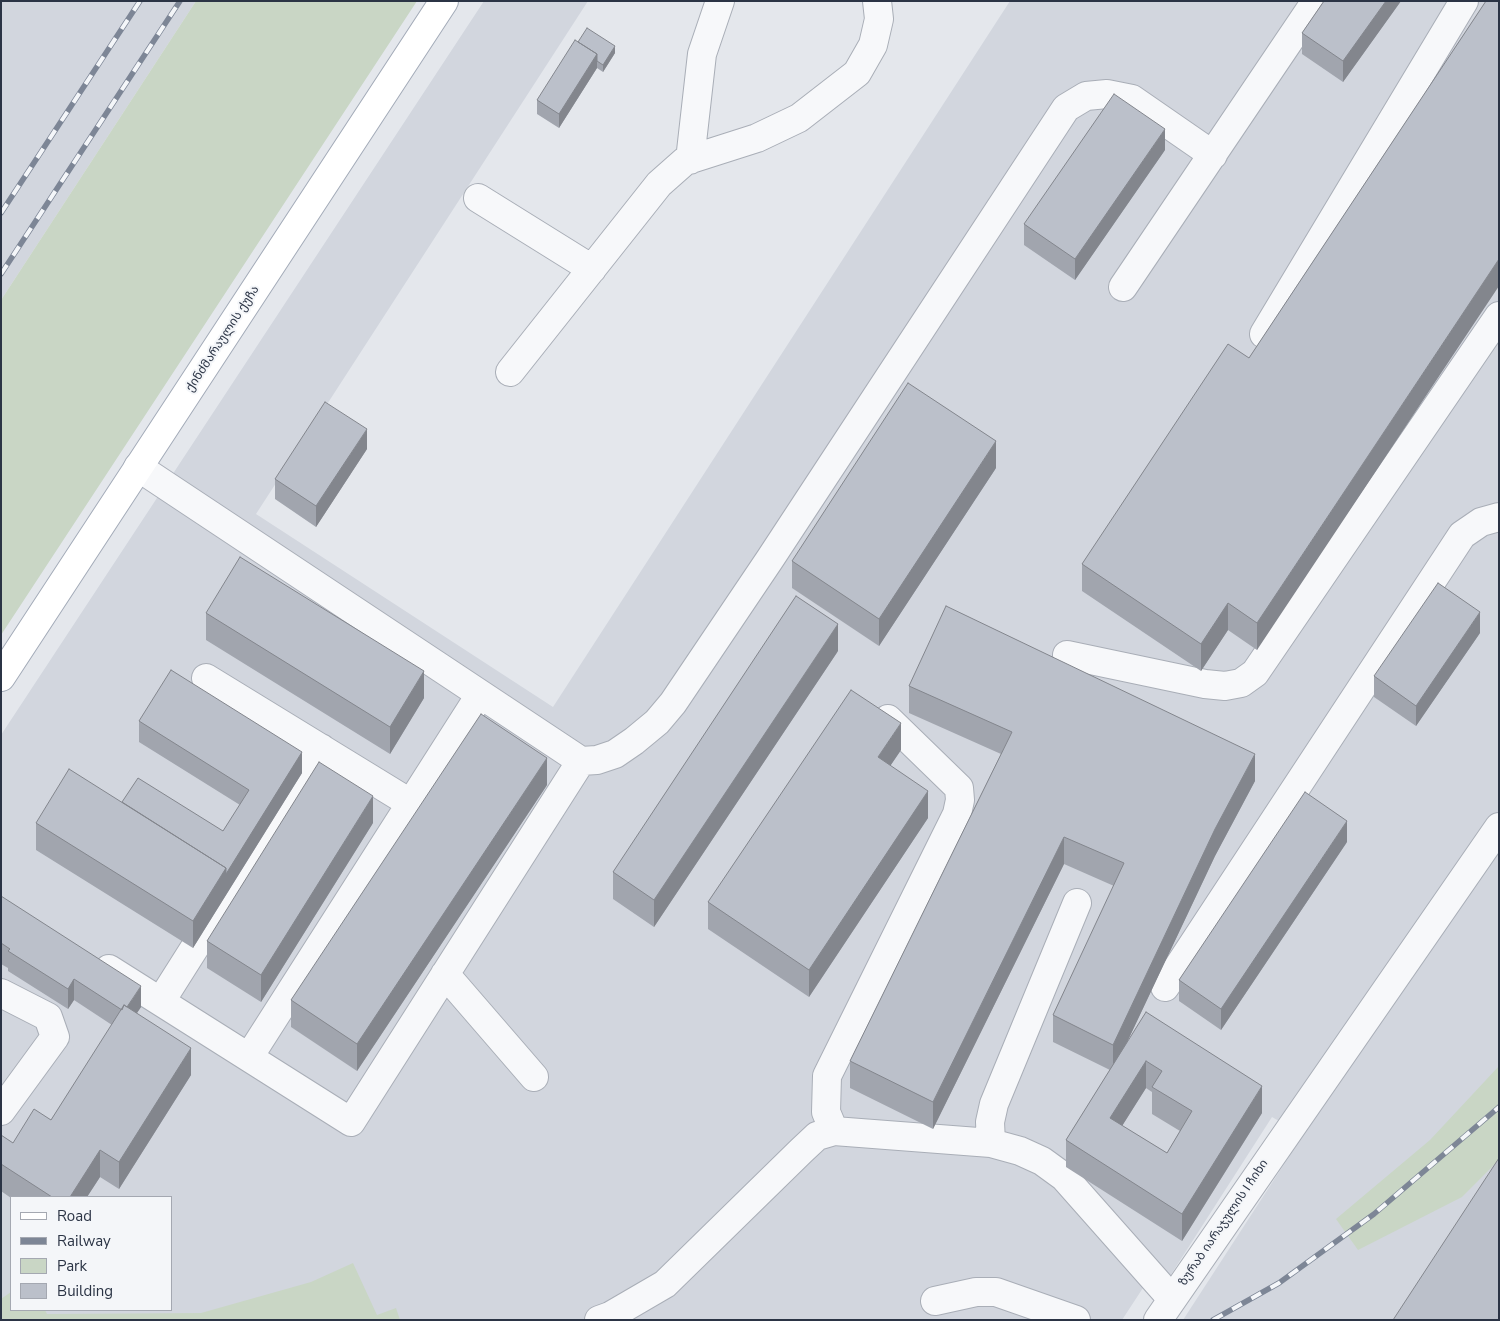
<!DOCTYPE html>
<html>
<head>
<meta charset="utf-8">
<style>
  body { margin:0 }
  #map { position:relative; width:1500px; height:1321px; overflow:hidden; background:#e4e7ec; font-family:"Nunito Sans",sans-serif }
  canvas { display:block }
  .frame { position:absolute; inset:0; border:2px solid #2b3445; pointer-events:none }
  .legend { position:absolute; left:10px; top:1196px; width:162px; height:115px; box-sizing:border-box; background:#f4f6f9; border:1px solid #a4a8b1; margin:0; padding:6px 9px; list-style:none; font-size:15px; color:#2b3445 }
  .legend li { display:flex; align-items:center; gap:10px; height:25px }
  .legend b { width:25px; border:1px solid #a4a8b1 }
</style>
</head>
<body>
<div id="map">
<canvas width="1500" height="1321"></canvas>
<div class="frame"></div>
<ul class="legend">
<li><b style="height:6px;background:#fff"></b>Road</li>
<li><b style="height:6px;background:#7d8696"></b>Railway</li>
<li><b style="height:14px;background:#c9d6c5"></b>Park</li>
<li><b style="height:14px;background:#bbc0ca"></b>Building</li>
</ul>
</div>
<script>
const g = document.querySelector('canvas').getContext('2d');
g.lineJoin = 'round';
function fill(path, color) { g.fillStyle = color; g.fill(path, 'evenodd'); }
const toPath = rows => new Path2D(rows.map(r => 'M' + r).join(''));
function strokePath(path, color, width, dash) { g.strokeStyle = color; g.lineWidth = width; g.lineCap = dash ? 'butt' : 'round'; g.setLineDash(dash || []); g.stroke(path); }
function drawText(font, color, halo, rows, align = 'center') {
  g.font = font + ' "Nunito Sans","Noto Sans Georgian",sans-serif'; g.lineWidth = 4; g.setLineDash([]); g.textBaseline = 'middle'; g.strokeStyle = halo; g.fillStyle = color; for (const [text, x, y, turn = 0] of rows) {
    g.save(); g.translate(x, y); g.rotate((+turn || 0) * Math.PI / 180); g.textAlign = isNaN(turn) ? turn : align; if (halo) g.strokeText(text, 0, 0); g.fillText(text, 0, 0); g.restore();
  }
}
fill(toPath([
  [1,1,196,1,1,300],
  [484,1,588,1,256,514,553,707,1010,1,1499,1,1499,1320,1183,1320,1303,1135,1272,1117,1170,1276,1156,1268,1122,1320,1,1320,1,735],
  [11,1197,171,1197,171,1310,11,1310]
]), '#d2d6de');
fill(toPath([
  [196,1,417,1,1,635,1,300],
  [1499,1066,1499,1160,1462,1197,1358,1250,1336,1219,1430,1140],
  [353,1263,377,1315,396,1308,400,1320,1,1320,1,1299,11,1292,11,1310,45,1310,47,1314,201,1313,311,1282]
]), '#c9d6c5');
const minor = toPath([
  [690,160,702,54,720,1],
  [478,198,592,269],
  [1123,287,1316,1],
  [1264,334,1464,1],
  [510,372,659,184,685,161,757,138,799,118,857,73,873,45,879,19,877,1],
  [138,467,581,761,597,760,615,754,634,741,657,722,673,703,770,559,1066,108,1086,96,1107,94,1132,99,1213,155],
  [1067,655,1205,684,1225,686,1241,683,1255,673,1499,316],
  [206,678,410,803],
  [109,969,351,1122,581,761],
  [445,974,534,1077],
  [1165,987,1462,535,1481,522,1499,517],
  [1,993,48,1017,55,1037,1,1111],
  [161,1001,321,748],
  [249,1057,480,695],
  [834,1131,826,1112,827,1076,957,814,960,800,959,788,888,719],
  [991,1143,990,1122,994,1104,1077,903],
  [935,1301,976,1292,996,1292,1076,1320],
  [599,1320,610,1316,665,1284,801,1151,817,1136,834,1131,991,1143,1020,1151,1042,1161,1064,1177,1172,1299],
  [1158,1320,1499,827]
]);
const major = toPath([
  [1,677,444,1]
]);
strokePath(minor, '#a9aeb7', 30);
strokePath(major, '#a3abb8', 30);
strokePath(minor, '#f7f8fa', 28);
strokePath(major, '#fff', 28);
const rail = toPath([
  [1,213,140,1],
  [1,274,180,1],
  [1213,1320,1279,1283,1374,1214,1499,1107]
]);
strokePath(rail, '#7d8696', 5.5);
strokePath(rail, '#f4f6f9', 4, [11]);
fill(toPath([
  [1324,1,1401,1,1343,82,1302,54,1302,33],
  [1486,1,1257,650,1228,630,1201,671,1082,591,1082,564,1249,358],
  [578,42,615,53,603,72,597,68,559,128,537,114,537,100],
  [1165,150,1075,280,1024,245,1024,224],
  [367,449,316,527,275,499,275,479],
  [996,468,879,646,792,588,792,561],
  [206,613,424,698,390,754,206,640],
  [1480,633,1416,726,1374,697,1374,676],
  [838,651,654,927,613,899,613,872],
  [909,686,1255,781,1215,856,1126,1044,1262,1113,1182,1241,1066,1167,1066,1140,1110,1070,1053,1042,1053,1015,1114,886,1064,864,933,1129,850,1088,850,1061,1001,754,909,713],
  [1146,1088,1152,1092,1152,1114,1180,1131,1167,1153,1122,1126],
  [139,721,302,773,193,948,36,850,36,823,122,802,223,831,240,805,139,742],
  [901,750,890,766,928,818,809,997,708,929,708,902],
  [547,785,357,1071,291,1027,291,1000],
  [373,823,261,1002,207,968,207,941],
  [1347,842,1221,1030,1179,1001,1179,980],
  [1,896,141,1007,137,1013,191,1075,119,1189,100,1177,87,1197,11,1198,1,1191,1,1135,13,1143,51,1120,112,1025,74,1000,68,1009,8,971,8,968,1,964]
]), '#a1a5ae');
fill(toPath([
  [1386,1,1401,1,1343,82,1343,61],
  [615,46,615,53,603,72,603,65],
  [597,54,597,68,559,128,559,114],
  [1165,129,1165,150,1075,280,1075,259],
  [1499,259,1499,286,1257,650,1257,623],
  [367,429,367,449,316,527,316,506],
  [996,441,996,468,879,646,879,619],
  [1228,603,1228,630,1201,671,1201,644],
  [1480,612,1480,633,1416,726,1416,706],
  [838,624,838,651,654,927,654,900],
  [424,671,424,698,390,754,390,727],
  [901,723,901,750,878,784,878,757],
  [302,752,302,773,193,948,193,921,226,868],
  [1255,754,1255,781,1215,856,1113,1072,1113,1045,1215,829],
  [547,758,547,785,357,1071,357,1044],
  [928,791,928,818,809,997,809,970],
  [373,796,373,823,261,1002,261,975],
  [1347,821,1347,842,1221,1030,1221,1009],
  [1064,837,1064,864,933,1129,933,1102],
  [74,979,74,1000,68,1009,68,989],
  [141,986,141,1007,124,1032,124,1012],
  [191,1048,191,1075,119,1189,119,1162],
  [1146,1061,1146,1088,1110,1145,1110,1118],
  [1262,1086,1262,1113,1182,1241,1182,1214],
  [100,1150,100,1177,87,1197,70,1197]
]), '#83868d');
const building = toPath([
  [1324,1,1386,1,1343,61,1302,33,1324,1],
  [1486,1,1499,1,1499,259,1257,623,1228,603,1201,644,1082,564,1228,344,1249,358,1486,1],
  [587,28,615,46,603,65,597,61,597,54,578,42,587,28],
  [575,40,597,54,559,114,537,100,575,40],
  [1114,94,1165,129,1075,259,1024,224,1114,94],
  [908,383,996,441,879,619,792,561,908,383],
  [325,402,367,429,316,506,275,479,325,402],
  [240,557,424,671,390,727,206,613,240,557],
  [1438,583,1480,612,1416,706,1374,676,1438,583],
  [796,596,838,624,654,900,613,872,796,596],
  [946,606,1255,754,1215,829,1113,1045,1053,1015,1124,863,1064,837,933,1102,850,1061,1012,732,909,686,946,606],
  [171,670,302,752,226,874,226,868,122,802,138,778,223,831,249,790,139,721,171,670],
  [851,690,901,723,878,757,928,791,809,970,708,902,851,690],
  [481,714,547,758,357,1044,291,1000,481,714],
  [319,762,373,796,261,975,207,941,319,762],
  [69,769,226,868,193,921,36,823,69,769],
  [1305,792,1347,821,1221,1009,1179,980,1305,792],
  [1,896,141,986,127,1007,124,1005,122,1010,74,979,68,989,8,951,10,949,1,943,1,896],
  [124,1005,191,1048,119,1162,100,1150,70,1197,52,1197,1,1164,1,1135,13,1143,34,1109,51,1120,124,1005],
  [1146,1012,1262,1086,1182,1214,1066,1140,1146,1012],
  [1146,1061,1162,1071,1152,1087,1192,1111,1167,1153,1110,1118,1146,1061],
  [1499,1158,1499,1320,1393,1320,1499,1158]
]);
fill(building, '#bbc0ca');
strokePath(building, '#83868d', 1);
drawText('12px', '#2b3445', '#f4f6f9', [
  ["ქინძმარაულის ქუჩა",223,339,-57],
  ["ზურაბ იარაჯულის I ჩიხი",1224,1223,-56]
]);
</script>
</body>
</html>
